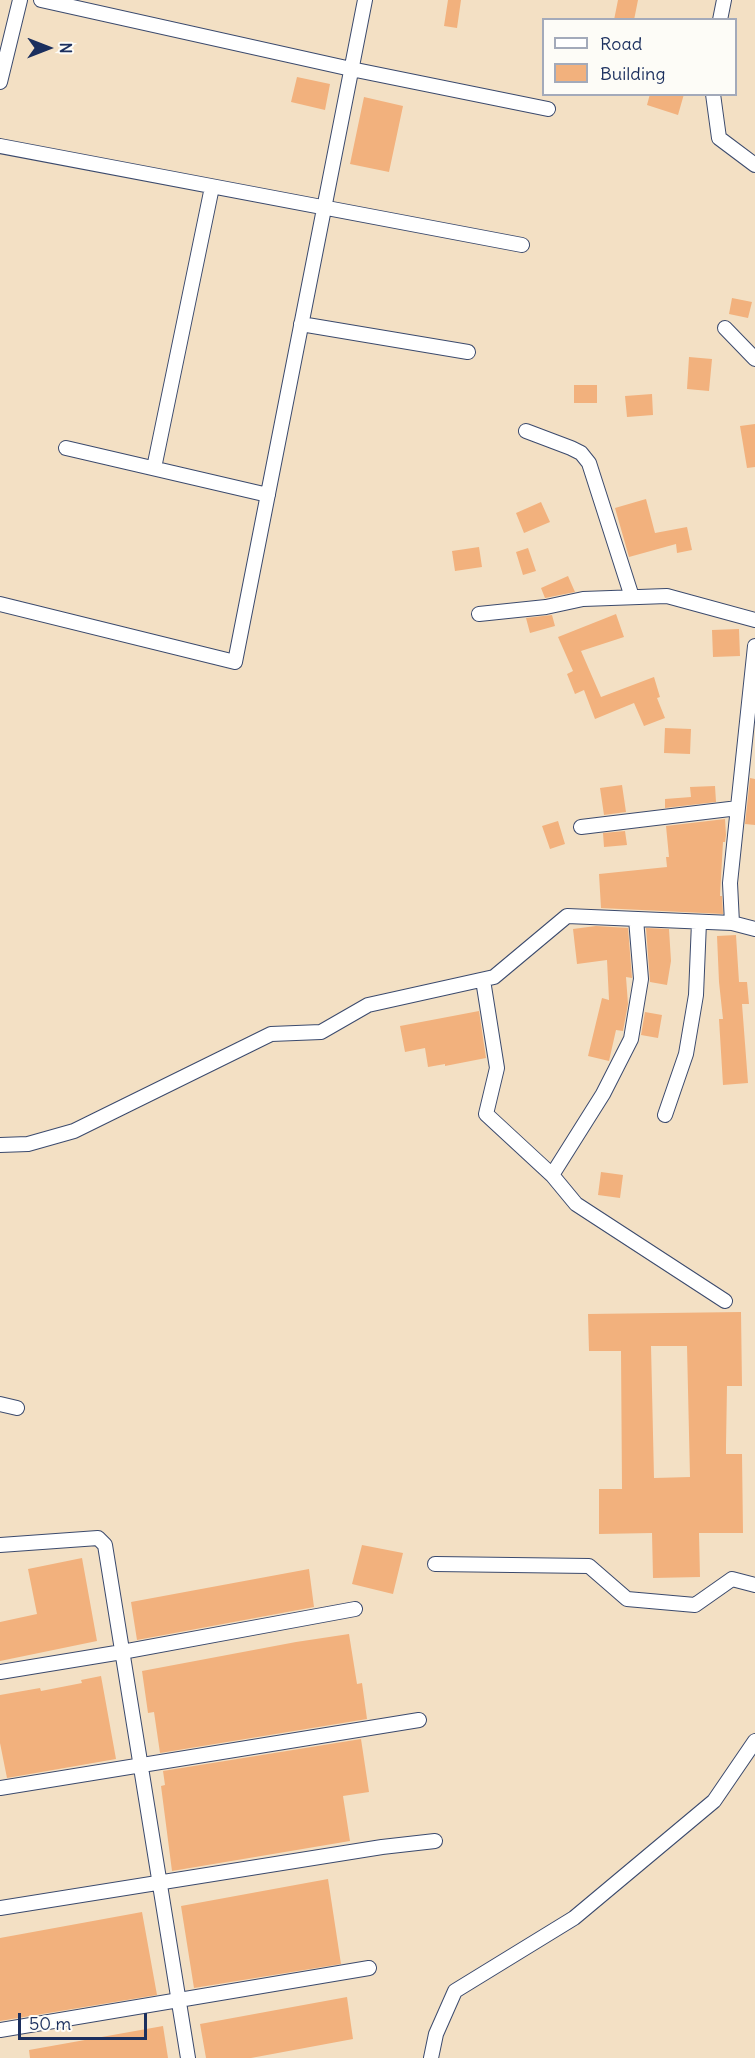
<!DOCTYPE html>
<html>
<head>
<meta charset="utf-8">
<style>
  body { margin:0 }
  #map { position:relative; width:755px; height:2058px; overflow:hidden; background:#f3e0c4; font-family:Delius,sans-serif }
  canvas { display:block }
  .legend { position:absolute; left:542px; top:18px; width:195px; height:78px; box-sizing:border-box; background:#fdfcf7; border:2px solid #a3aaba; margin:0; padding:8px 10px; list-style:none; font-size:18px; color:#1b2f5e }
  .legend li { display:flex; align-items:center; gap:12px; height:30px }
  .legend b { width:30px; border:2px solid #a3aaba }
  .north { position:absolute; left:18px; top:18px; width:60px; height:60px; -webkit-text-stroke:4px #fdfcf7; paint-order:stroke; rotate:90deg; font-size:16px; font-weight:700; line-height:24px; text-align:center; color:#1b2f5e }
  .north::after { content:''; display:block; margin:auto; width:21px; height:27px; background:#1b2f5e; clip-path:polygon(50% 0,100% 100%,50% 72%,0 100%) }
  .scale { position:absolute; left:18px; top:2013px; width:129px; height:27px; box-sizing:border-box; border:3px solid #1b2f5e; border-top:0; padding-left:8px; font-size:18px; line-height:21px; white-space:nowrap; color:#1b2f5e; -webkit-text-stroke:4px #fdfcf7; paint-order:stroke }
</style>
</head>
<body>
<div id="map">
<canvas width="755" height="2058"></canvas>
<ul class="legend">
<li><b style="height:8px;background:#fff"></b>Road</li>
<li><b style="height:16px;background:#f2b17d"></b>Building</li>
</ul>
<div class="north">N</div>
<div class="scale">50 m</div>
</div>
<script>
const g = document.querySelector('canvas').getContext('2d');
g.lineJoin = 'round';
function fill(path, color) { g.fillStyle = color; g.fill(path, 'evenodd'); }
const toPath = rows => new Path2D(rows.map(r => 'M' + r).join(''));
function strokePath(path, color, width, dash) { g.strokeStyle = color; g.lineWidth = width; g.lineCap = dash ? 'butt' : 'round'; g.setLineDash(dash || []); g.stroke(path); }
fill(toPath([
  [448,0,461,0,457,28,444,26],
  [618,0,638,0,634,20,614,20],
  [297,77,330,84,325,110,291,102],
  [650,94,684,94,678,115,647,105],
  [364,97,403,106,389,172,350,164],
  [732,298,752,302,748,318,729,314],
  [689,357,712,359,709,391,687,389],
  [574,385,597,385,597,403,574,403],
  [652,394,653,415,627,417,625,396],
  [755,424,755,467,747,468,740,426],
  [646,499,655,533,687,527,692,550,677,553,676,544,629,557,615,508],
  [541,502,550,522,524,533,516,513],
  [479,547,482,567,455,571,452,551],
  [528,548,536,571,523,575,516,552],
  [568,576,575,592,545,598,541,588],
  [616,614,624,637,581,651,601,697,654,677,660,697,657,698,665,718,644,726,634,703,595,719,584,690,575,694,567,674,573,671,558,637],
  [552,615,555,626,530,633,526,618],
  [739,629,740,656,713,657,712,630],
  [665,728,691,729,690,754,664,753],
  [750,778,755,779,755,825,745,824],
  [622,785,626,812,604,815,600,788],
  [715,786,716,802,665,808,665,799,691,797,690,787],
  [725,819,726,835,725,842,723,842,720,896,722,896,723,914,601,908,599,874,667,867,666,857,669,857,666,826],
  [558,821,565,844,550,849,542,826],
  [625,831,627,845,604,847,603,833],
  [596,926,628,928,632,978,626,977,628,1004,623,1031,616,1030,609,1061,588,1056,602,998,609,1000,607,960,577,964,573,929],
  [646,928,669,929,671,961,667,985,650,982],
  [736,935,739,982,747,982,749,1004,742,1004,748,1083,723,1085,719,1019,723,1019,719,982,717,936],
  [479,1011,486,1058,445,1066,445,1064,428,1067,425,1048,405,1052,400,1026],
  [645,1012,662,1015,658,1038,641,1035],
  [601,1172,623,1175,620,1198,598,1195],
  [741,1312,742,1386,727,1386,726,1445,726,1454,742,1454,743,1533,699,1533,700,1577,653,1578,652,1533,599,1534,599,1489,622,1489,621,1351,589,1351,588,1314],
  [651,1346,687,1346,690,1477,654,1478],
  [362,1545,403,1553,393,1594,352,1584],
  [82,1558,97,1641,0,1661,0,1622,37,1614,28,1569],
  [309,1569,314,1607,137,1640,131,1602],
  [349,1634,357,1684,362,1683,367,1719,160,1753,154,1712,148,1713,142,1671,296,1642],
  [101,1676,116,1759,7,1778,0,1743,0,1695,40,1688,41,1691,82,1683,81,1680],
  [361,1739,369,1792,343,1796,350,1841,172,1871,161,1786,165,1785,163,1771],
  [328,1879,341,1964,194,1988,181,1906],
  [142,1912,157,1995,0,2021,0,1938],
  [347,1997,353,2039,251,2058,206,2058,200,2024],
  [163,2026,168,2058,30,2058,29,2050]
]), '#f2b17d');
const street = toPath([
  [41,0,351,69,548,109],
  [720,20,724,0],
  [0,82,20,0],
  [713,94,719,138,755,165],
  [0,146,522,245],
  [301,324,468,352],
  [725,328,755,359],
  [526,431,571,448,581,453,589,463,632,597],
  [66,448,268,495],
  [154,468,212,187],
  [0,604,235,662,365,0],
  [479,614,546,607,583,599,667,596,755,620],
  [581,827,738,808],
  [732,923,730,883,755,646],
  [483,980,497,1068,486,1114,552,1175,576,1204,725,1301],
  [665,1115,686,1054,696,995,699,922],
  [0,1145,28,1144,74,1131,271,1034,321,1032,368,1005,494,977,567,916,732,923,755,929],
  [552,1175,603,1094,631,1039,641,979,636,919],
  [0,1404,17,1408],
  [0,1545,98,1538,105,1545,188,2058],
  [435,1564,589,1566,627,1599,695,1605,732,1579,755,1585],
  [0,1672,122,1652,355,1609],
  [0,1788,419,1720],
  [0,1908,382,1847,435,1841],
  [0,2030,369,1968],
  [431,2058,436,2034,455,1991,574,1918,714,1801,755,1741]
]);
strokePath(street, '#3b4a6d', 16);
strokePath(street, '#fff', 14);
</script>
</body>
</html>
